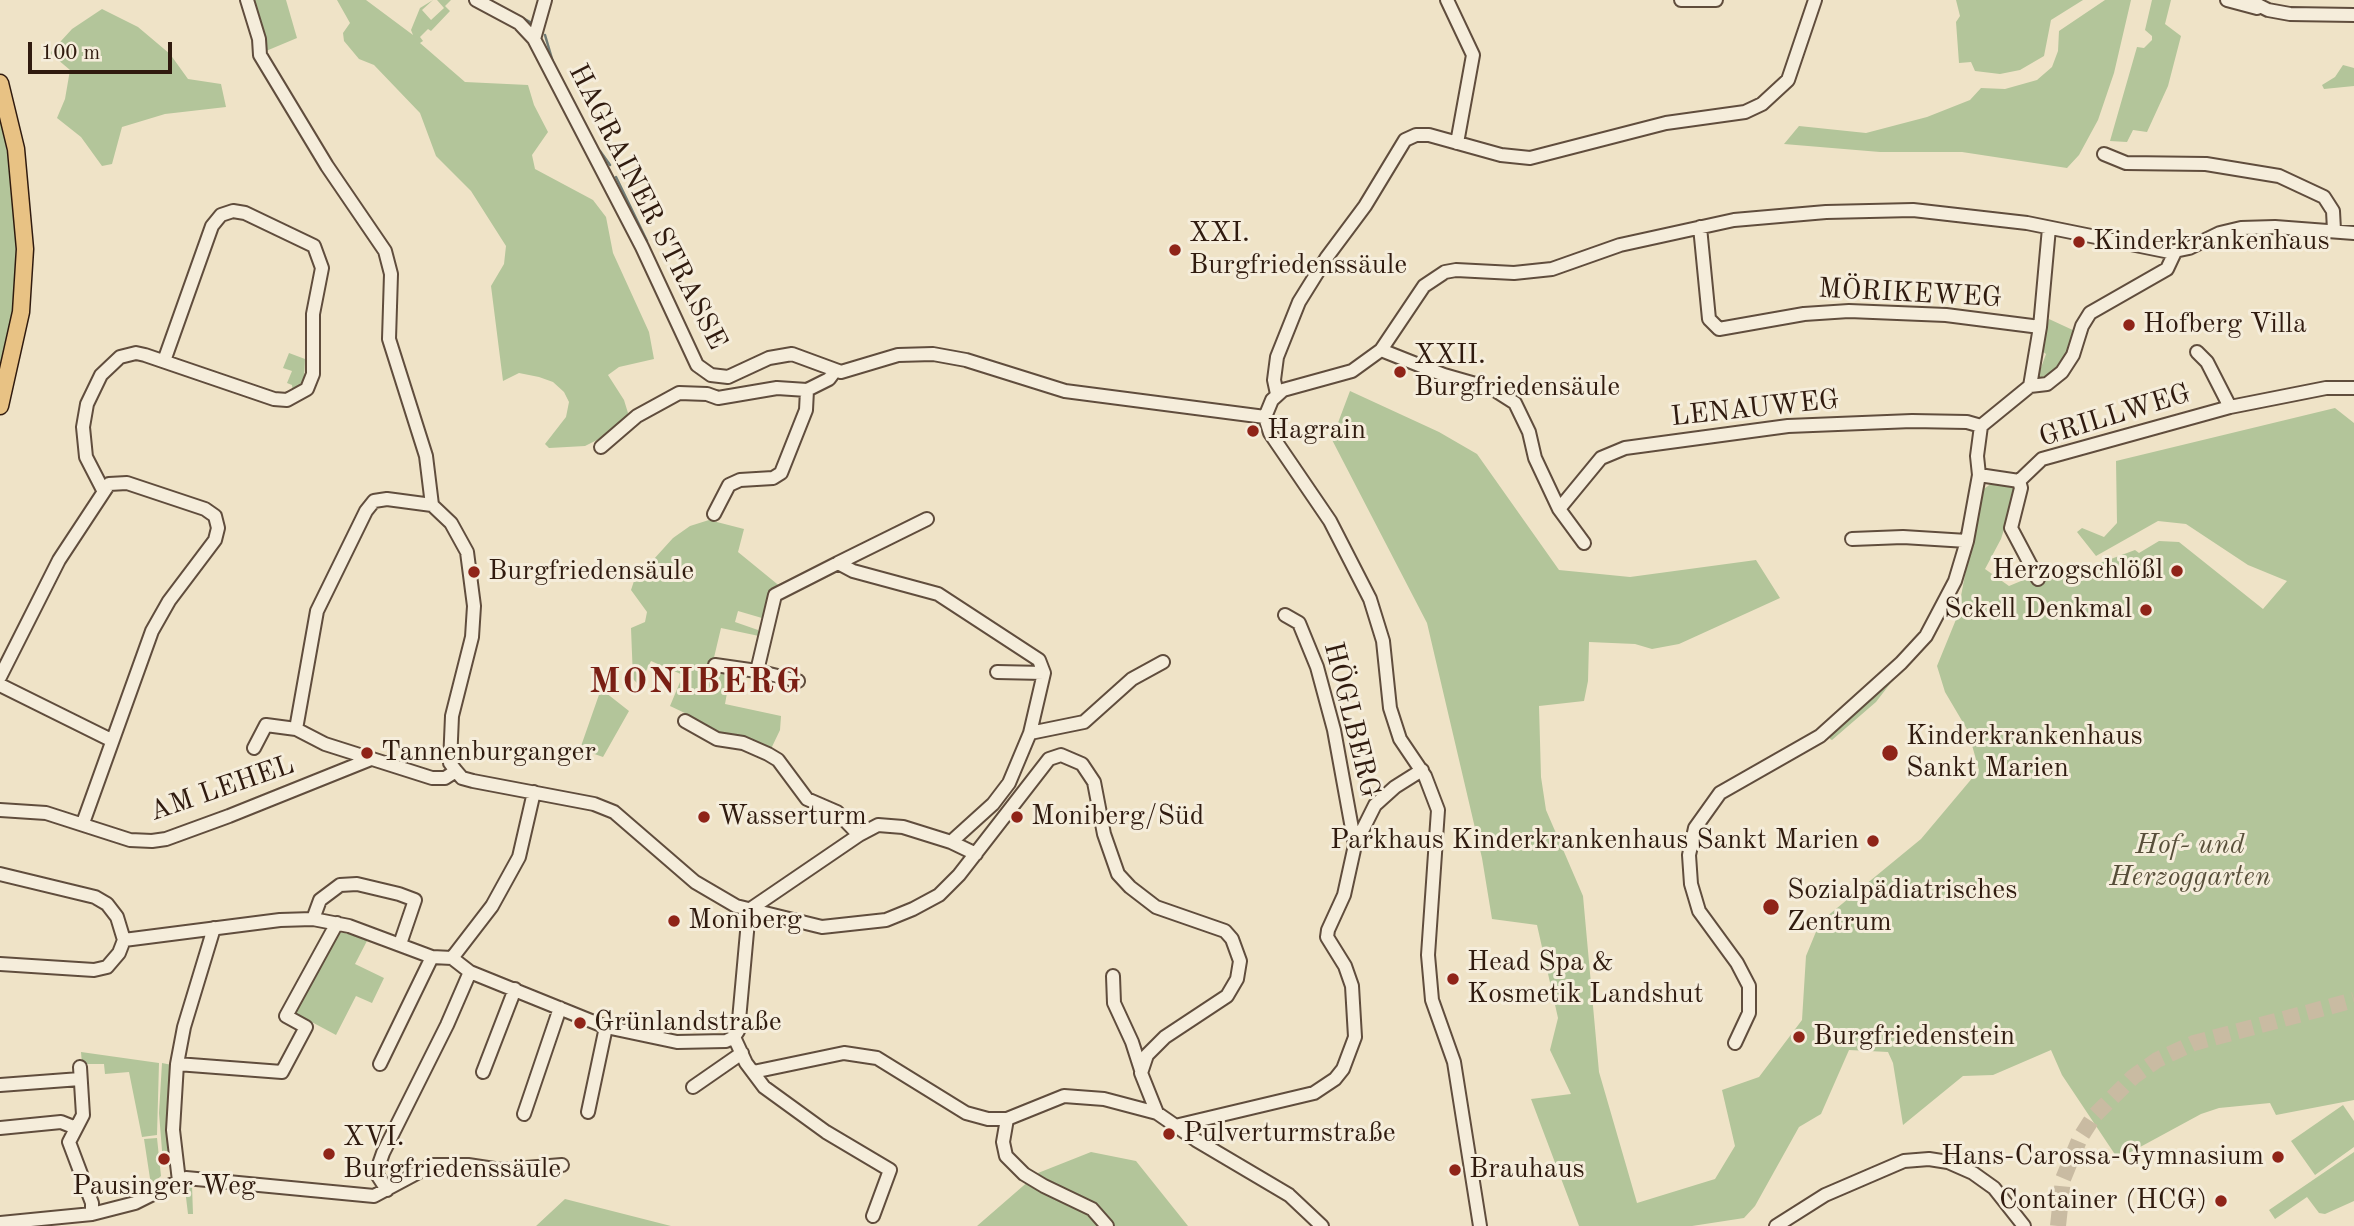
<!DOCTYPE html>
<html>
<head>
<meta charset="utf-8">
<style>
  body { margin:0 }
  #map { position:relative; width:2354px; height:1226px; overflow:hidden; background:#efe3c7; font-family:"Old Standard TT",serif }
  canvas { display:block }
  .scale { position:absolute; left:28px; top:42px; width:144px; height:32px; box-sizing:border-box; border:4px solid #301b0f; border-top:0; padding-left:9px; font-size:21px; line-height:24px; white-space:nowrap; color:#301b0f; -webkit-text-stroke:5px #f5eddb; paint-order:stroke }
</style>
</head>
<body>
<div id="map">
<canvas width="2354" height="1226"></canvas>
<div class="scale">100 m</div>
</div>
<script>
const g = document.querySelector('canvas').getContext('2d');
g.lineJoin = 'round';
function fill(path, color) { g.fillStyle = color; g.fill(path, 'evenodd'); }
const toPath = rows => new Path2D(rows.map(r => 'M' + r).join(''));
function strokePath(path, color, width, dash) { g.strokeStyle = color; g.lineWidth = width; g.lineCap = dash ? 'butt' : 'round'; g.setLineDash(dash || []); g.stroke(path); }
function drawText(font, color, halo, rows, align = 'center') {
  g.font = font + ' "Old Standard TT",serif'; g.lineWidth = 6; g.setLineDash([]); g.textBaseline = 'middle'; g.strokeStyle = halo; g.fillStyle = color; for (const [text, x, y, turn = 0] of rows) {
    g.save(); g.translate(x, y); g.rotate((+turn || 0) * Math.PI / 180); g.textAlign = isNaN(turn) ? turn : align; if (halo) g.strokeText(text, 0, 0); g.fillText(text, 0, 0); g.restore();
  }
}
fill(toPath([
  [241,0,286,0,297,38,266,51,257,27],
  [337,0,366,0,413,35,411,30,420,8,433,0,422,10,431,20,444,8,437,0,451,0,445,6,450,11,431,31,428,29,420,37,423,41,420,43,465,82,528,85,534,105,548,132,532,155,535,169,593,200,606,217,613,253,649,332,654,359,619,367,608,375,624,400,628,413,622,425,611,433,585,446,549,448,545,444,566,417,569,402,564,392,553,382,539,377,519,373,503,381,491,286,504,264,506,246,471,191,436,156,420,113,374,65,359,59,344,41,343,33,350,23],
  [1956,0,2083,0,2051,20,2044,56,2020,70,2000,74,1975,71,1971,62,1959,63,1956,22,1960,16],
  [2105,0,2131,0,2114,73,2098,120,2079,155,2067,168,1962,152,1880,152,1784,144,1799,126,1866,133,1927,117,1970,100,1981,88,2005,89,2037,80,2052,67,2058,51,2059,31],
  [2152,0,2171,0,2165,24,2181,36,2168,86,2147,132,2133,130,2127,142,2110,141,2137,47,2144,48,2152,40,2152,36,2145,30],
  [102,9,138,27,170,54,188,79,221,84,226,107,165,114,122,127,112,164,102,166,81,137,57,118,65,99,70,70,50,53,72,29],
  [2343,65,2354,68,2354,86,2324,89,2322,85,2335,77],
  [0,112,15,198,17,259,11,324,0,369],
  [2049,319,2077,332,2053,376,2041,379,2038,376,2046,354,2042,351],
  [289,353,305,359,304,381,293,393,292,385,287,383,292,371,283,368],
  [1350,391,1439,432,1477,454,1559,570,1630,577,1756,560,1780,598,1679,644,1652,649,1635,644,1589,642,1588,681,1584,701,1539,706,1541,777,1546,810,1583,896,1599,1072,1637,1203,1715,1179,1735,1146,1722,1090,1759,1077,1802,1020,1806,956,1820,922,1921,839,1979,770,1968,731,1945,692,1937,666,1957,617,1981,491,1992,483,2010,484,2016,490,2001,539,1985,569,2009,586,2050,569,2060,578,2135,550,2139,553,2159,541,2179,542,2263,609,2287,581,2248,565,2186,524,2158,521,2096,556,2077,532,2082,528,2104,537,2117,523,2116,461,2335,408,2354,423,2354,1100,2276,1115,2270,1103,2219,1108,2201,1114,2118,1159,2062,1075,2051,1050,1993,1075,1963,1076,1903,1125,1893,1063,1888,1052,1849,1050,1821,1114,1799,1127,1755,1206,1744,1218,1692,1226,1579,1226,1531,1099,1571,1094,1550,1050,1558,1018,1537,925,1492,919,1482,858,1427,623,1329,434,1333,436],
  [709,520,744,529,738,552,782,588,770,596,762,618,738,611,735,622,758,630,759,636,721,628,712,666,731,671,725,704,781,716,780,730,770,751,707,730,689,715,670,706,683,675,651,661,639,685,633,679,631,628,645,622,647,612,631,590,634,581,673,538,690,526],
  [1896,676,1876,702,1832,740,1830,739,1830,736],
  [601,689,629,711,603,757,580,749],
  [337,931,368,939,355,964,384,978,372,1003,356,996,336,1035,293,1012],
  [81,1052,159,1063,157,1135,142,1137,129,1072,105,1074,104,1064,82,1064],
  [162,1063,172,1065,168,1112,171,1144,167,1145,169,1162,163,1163,159,1113],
  [2343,1105,2354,1121,2354,1147,2315,1175,2291,1141],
  [157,1138,161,1176,151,1185,144,1139],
  [1091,1152,1136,1161,1188,1226,977,1226,1038,1173],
  [2354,1152,2354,1201,2325,1214,2319,1213,2307,1197,2275,1219,2269,1210],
  [184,1182,192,1185,193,1214,188,1214,185,1189,176,1188],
  [565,1199,671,1226,536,1226]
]), '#b3c59a');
strokePath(toPath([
  [489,0,532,23],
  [545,35,555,69],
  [600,151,610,165],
  [616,177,647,241]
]), '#707c76', 2.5);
strokePath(toPath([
  [2058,1226,2063,1179,2080,1138,2094,1116,2133,1077,2157,1060,2194,1043,2354,1000]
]), '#c9bba2', 16, [16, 8]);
const minor = toPath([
  [247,0,259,39,260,55,327,166,385,251,391,274,389,339,426,456,432,505],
  [476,0,519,23,534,39,642,247,697,365,711,375,728,377,769,358,792,354,841,372,898,355,933,354,966,360,1065,391,1265,417],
  [1447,0,1473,55,1457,143],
  [1681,0,1716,0],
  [2227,0,2257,8],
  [2248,0,2268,10,2290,14,2354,15],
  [534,39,545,0],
  [2104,154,2126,163,2206,164,2279,176,2324,197,2333,211,2334,230],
  [1700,227,1709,319,1719,329,1804,314,1849,311,1946,315,2040,327],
  [1381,350,1444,375,1493,389,1515,403,1529,432,1535,458,1559,509,1584,543],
  [2197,352,2207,362,2230,407],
  [2030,386,2040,327,2049,228],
  [1277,394,1274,380,1277,357,1299,302,1327,257,1365,206,1405,140,1416,135,1429,135,1501,155,1530,158,1666,123,1745,112,1762,104,1788,80,1815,0],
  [1265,417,1272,400,1283,390,1352,371,1381,350,1424,286,1445,272,1456,270,1514,273,1552,269,1620,245,1734,220,1826,212,1913,210,2027,223,2170,252,2189,248,2220,233,2241,228,2275,227,2354,233],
  [1265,417,1270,433,1330,521,1370,599,1383,641,1390,708,1400,739,1425,776,1438,810,1428,955,1432,1000,1454,1062,1480,1226],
  [601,447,637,416,679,393,707,394,718,398,777,388,807,390,829,379,835,371],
  [1979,475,2019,481,2021,488,2011,528,2038,579],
  [2019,481,2042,459,2230,407,2326,388,2354,388],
  [103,490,86,457,83,427,87,404,101,375,120,357,136,353,145,355,274,399,287,400,307,389,313,374,313,314,322,268,314,246,245,213,233,211,221,215,212,226,164,361],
  [432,505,451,523,467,552,474,606,472,637,452,716,450,763,456,771,462,778,473,781,594,804,614,812,695,882,736,906,822,927,886,920,913,909,939,895,959,875,1049,759,1061,755,1082,764,1094,782,1104,834,1118,874,1130,887,1156,907,1225,931,1232,939,1240,961,1237,979,1227,996,1165,1037,1147,1055,1141,1073,1157,1113],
  [432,505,387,499,374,501,366,511,317,611,296,729,325,744,432,778,445,778,456,771],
  [1559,509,1601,458,1625,448,1788,426,1912,421,1967,422,1981,426],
  [714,514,729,485,740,480,773,478,781,473,806,410,807,390],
  [1852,539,1903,537,1967,541],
  [838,563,927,519],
  [1285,615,1299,623,1317,667,1334,730,1355,845],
  [715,665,757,671,775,595,838,563,853,571,938,594,1039,660,1044,673,1030,733,1009,783,993,804,951,842],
  [757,671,798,681],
  [997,672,1044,673],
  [0,677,59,560,109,484,127,483,205,509,215,516,218,528,215,540,169,601,152,631,83,823],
  [0,685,111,740],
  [685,721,717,739,743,743,768,754,778,760,807,799,837,812,859,835,878,825,903,827,951,842,976,854],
  [1030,733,1084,722,1132,679,1163,662],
  [254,748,266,725,296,729],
  [0,810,46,813,130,840,152,841,166,839,229,816,371,759],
  [0,874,95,897,107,904,117,917,124,940],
  [313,919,320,900,340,885,357,884,399,894,415,900,400,944],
  [124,940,280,920,313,919,349,926,432,957,452,958,470,972,606,1027,677,1042,726,1041,734,1037],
  [452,958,492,906,519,857,534,792],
  [0,964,94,970,107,967,119,953,124,940],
  [1113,976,1114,1003,1132,1042,1141,1070],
  [734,1037,738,1031,749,910,859,835],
  [734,1037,746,1063,764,1087,826,1132,890,1170,873,1216],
  [1735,1043,1749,1013,1749,986,1737,963,1699,911,1691,884,1689,855,1695,828,1720,793,1820,736,1901,663,1926,636,1955,581,1967,541,1979,475,1977,456,1981,426,2030,386,2047,384,2062,372,2073,355,2082,326,2090,313,2167,269,2175,252],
  [177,1064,282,1072,306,1027,286,1016,337,923],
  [380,1064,432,957],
  [80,1067,83,1115,69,1142,92,1203,92,1214],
  [483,1072,515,989],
  [753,1072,844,1053,877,1058,966,1113,988,1119,1007,1119,1064,1096,1104,1099,1157,1113,1196,1140,1289,1195,1322,1226],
  [0,1085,80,1079],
  [693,1087,742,1053],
  [588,1112,606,1027],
  [524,1114,560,1008],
  [1007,1119,1003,1142,1006,1156,1024,1174,1044,1186,1092,1209,1107,1226],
  [1175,1126,1314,1093,1335,1079,1343,1069,1355,1037,1352,986,1345,966,1327,937,1328,930,1344,895,1355,845,1375,805,1395,787,1422,770],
  [0,1128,61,1122,76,1128],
  [179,1181,186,1178,374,1196,432,1165,468,1165,501,1170,562,1165],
  [387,1190,376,1173,383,1153,447,1025,470,972],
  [0,1223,92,1214,135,1203,179,1181,173,1130,177,1064,184,1027,214,928],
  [1776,1226,1825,1195,1904,1161,1929,1159,1948,1162,1973,1173,1994,1188,2024,1226]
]);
const major = toPath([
  [0,83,16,149,25,249,21,312,0,406]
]);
strokePath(minor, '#604d3d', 16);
strokePath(major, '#301b0f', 19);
strokePath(minor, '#f5eddb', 12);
strokePath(major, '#e8c284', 16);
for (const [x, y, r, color] of [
  [2079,242,7,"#8f2418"],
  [1175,250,7,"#8f2418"],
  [2129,325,7,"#8f2418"],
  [1400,372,7,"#8f2418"],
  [1253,431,7,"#8f2418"],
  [2177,571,7,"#8f2418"],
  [474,572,7,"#8f2418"],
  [2146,610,7,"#8f2418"],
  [367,753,7,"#8f2418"],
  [1890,753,9,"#8f2418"],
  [704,817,7,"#8f2418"],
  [1017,817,7,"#8f2418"],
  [1873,841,7,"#8f2418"],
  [1771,907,9,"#8f2418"],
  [674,921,7,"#8f2418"],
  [1453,979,7,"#8f2418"],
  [580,1023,7,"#8f2418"],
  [1799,1037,7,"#8f2418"],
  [1169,1134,7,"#8f2418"],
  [329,1154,7,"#8f2418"],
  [2278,1157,7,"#8f2418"],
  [164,1159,7,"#8f2418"],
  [1455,1170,7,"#8f2418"],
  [2221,1201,7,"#8f2418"]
]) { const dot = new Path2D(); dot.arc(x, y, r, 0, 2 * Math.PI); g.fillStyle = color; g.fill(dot); strokePath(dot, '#f5eddb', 2.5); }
drawText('28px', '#301b0f', '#f5eddb', [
  ["HAGRAINER STRASSE",647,207,63],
  ["MÖRIKEWEG",1910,294,3],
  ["LENAUWEG",1755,409,-6],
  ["GRILLWEG",2115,416,-17],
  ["HÖGLBERG",1351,720,76],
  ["AM LEHEL",222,789,-19]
]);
drawText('28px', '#301b0f', '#f5eddb', [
  ["XXI.",1189,234],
  ["Burgfriedenssäule",1189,266],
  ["Kinderkrankenhaus",2093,242],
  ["Hofberg Villa",2143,325],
  ["XXII.",1414,356],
  ["Burgfriedensäule",1414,388],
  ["Hagrain",1267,431],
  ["Herzogschlößl",2163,571,"right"],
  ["Burgfriedensäule",488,572],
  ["Sckell Denkmal",2132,610,"right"],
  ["Kinderkrankenhaus",1906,737],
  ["Sankt Marien",1906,769],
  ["Tannenburganger",381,753],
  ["Wasserturm",718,817],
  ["Moniberg/Süd",1031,817],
  ["Parkhaus Kinderkrankenhaus Sankt Marien",1859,841,"right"],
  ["Sozialpädiatrisches",1787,891],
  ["Zentrum",1787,923],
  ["Moniberg",688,921],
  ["Head Spa &",1467,963],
  ["Kosmetik Landshut",1467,995],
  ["Grünlandstraße",594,1023],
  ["Burgfriedenstein",1813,1037],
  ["Pulverturmstraße",1183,1134],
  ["XVI.",343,1138],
  ["Burgfriedenssäule",343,1170],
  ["Hans-Carossa-Gymnasium",2264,1157,"right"],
  ["Brauhaus",1469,1170],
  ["Pausinger Weg",164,1187,"center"],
  ["Container (HCG)",2207,1201,"right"]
], 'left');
drawText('italic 28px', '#574e39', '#f5eddb', [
  ["Hof- und",2190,846],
  ["Herzoggarten",2190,878]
]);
g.letterSpacing = '2px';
drawText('bold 35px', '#7a1f14', '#f5eddb', [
  ["MONIBERG",696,683]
]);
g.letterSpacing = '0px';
</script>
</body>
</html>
